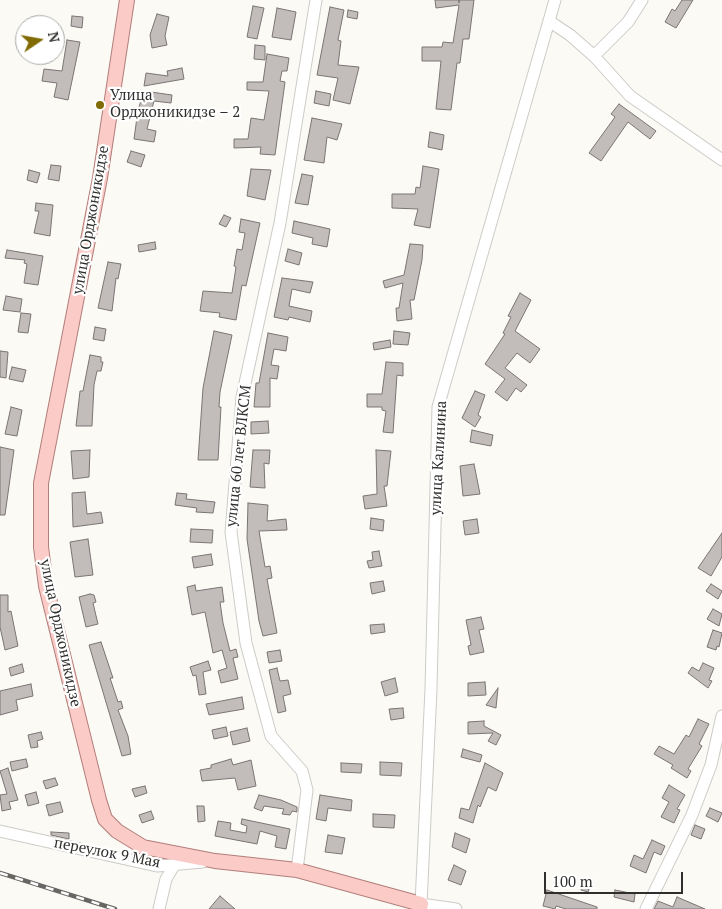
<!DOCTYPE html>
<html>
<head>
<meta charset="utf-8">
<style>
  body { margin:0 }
  #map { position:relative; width:722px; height:909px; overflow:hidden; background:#fcfaf5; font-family:"PT Serif",serif }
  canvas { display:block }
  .north { position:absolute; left:15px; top:15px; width:50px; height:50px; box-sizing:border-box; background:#fff; border:1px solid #acacab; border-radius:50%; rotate:78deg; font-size:14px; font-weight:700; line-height:20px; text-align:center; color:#2f2f2d }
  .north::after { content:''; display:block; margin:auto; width:18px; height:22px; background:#816b04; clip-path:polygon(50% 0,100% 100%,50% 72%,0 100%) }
  .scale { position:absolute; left:544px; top:872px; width:139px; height:22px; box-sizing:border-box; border:2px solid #2f2f2d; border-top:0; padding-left:6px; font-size:15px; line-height:18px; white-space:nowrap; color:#2f2f2d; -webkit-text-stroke:4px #fff; paint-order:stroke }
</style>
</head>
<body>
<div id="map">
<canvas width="722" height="909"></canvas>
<div class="north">N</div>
<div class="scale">100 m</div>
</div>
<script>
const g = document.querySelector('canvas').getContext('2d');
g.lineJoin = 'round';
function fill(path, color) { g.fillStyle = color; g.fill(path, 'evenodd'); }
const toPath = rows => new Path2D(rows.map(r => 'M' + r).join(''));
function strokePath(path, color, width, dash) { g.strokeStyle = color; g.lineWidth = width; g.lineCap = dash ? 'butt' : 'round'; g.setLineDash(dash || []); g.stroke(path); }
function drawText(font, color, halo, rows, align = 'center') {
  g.font = font + ' "PT Serif",serif'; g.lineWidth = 4.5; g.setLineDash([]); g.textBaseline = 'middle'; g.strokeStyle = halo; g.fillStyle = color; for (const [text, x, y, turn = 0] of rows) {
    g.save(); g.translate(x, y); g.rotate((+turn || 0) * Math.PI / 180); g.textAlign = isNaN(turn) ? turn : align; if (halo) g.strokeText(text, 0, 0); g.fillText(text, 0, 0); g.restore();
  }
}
const building = toPath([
  [435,0,459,0,459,3,459,0,474,0,469,39,463,39,460,63,457,63,451,110,436,109,441,61,422,61,422,47,442,47,443,42,453,43,459,5,436,8,435,0],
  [682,0,693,0,676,28,665,22,672,9,675,11,682,0],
  [253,6,264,8,257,39,247,37,253,6],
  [330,7,344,10,338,40,341,41,338,65,359,67,350,104,333,100,338,78,317,75,330,7],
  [277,8,296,12,291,40,272,37,277,8],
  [348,10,358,12,357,19,347,17,348,10],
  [157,14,169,17,165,36,167,45,152,48,150,35,157,14],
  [72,16,83,17,82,28,71,26,72,16],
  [67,40,80,42,68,100,54,97,57,83,42,81,44,69,62,71,67,40],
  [255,45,265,46,265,60,254,59,255,45],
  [267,54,289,58,287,71,282,71,280,81,285,82,275,155,260,154,261,147,234,148,234,139,248,139,251,118,264,120,269,91,247,90,247,82,263,82,267,54],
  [182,68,184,79,144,86,146,73,168,76,167,71,182,68],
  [144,91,172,95,171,103,154,101,147,129,156,131,154,142,134,139,138,110,144,91],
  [316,91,331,94,329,106,314,103,316,91],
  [619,104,656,131,650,139,628,122,601,161,589,153,615,117,611,114,619,104],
  [312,118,342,124,337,140,327,137,324,163,304,160,312,118],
  [430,132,444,135,442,150,428,147,430,132],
  [131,151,145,155,141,167,127,162,131,151],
  [51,165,61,166,59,181,48,179,51,165],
  [423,166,439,169,430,228,414,225,418,209,392,208,392,194,415,194,416,187,420,188,423,166],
  [251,169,271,170,265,200,247,196,251,169],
  [29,170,40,173,37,183,27,180,29,170],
  [302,174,313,176,308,205,295,203,302,174],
  [36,203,53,205,50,236,34,233,39,211,35,211,36,203],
  [224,215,231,218,226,227,219,224,224,215],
  [241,219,260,223,246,286,242,285,236,320,219,317,220,313,200,311,203,291,232,293,236,267,234,266,237,249,242,250,245,233,239,232,241,219],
  [294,221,330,229,327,247,312,244,313,238,292,233,294,221],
  [155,242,156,249,139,252,138,245,155,242],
  [410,244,423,245,422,260,414,300,410,300,412,319,397,321,396,308,399,308,403,283,385,288,383,281,404,275,410,244],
  [288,249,302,253,299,265,285,261,288,249],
  [7,250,43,256,38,285,24,283,27,264,24,263,25,260,5,258,7,250],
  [108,262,121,264,118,279,116,278,112,311,98,308,108,262],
  [282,278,313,282,310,293,292,289,289,306,312,311,310,322,289,317,288,320,274,317,282,278],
  [520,293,531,300,515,331,540,349,530,363,517,353,505,368,527,385,521,392,516,388,507,401,495,392,505,379,485,364,505,334,503,333,511,317,508,316,520,293],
  [6,296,22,299,20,312,3,310,6,296],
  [21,313,31,314,28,333,18,332,21,313],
  [95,327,106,329,104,341,93,339,95,327],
  [214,331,232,335,220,392,219,407,221,407,218,460,198,460,203,388,214,331],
  [394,331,410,333,408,345,393,344,394,331],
  [268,333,288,337,286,351,274,349,271,365,279,366,277,379,270,378,270,407,254,407,256,383,259,383,268,333],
  [390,340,391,347,374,350,373,343,390,340],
  [0,351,8,352,6,378,0,377,0,351],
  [90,355,101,357,101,362,103,362,101,371,97,371,94,385,92,426,76,426,80,391,83,391,90,355],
  [386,362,403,363,403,376,397,375,393,433,383,432,386,411,382,410,382,407,367,407,367,394,382,394,386,362],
  [12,367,26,370,23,382,9,379,12,367],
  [475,391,485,395,478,415,481,417,475,427,462,418,475,391],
  [11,407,22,410,17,436,5,434,11,407],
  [268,421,269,433,251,434,251,422,268,421],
  [472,430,493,435,491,446,470,442,472,430],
  [0,447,14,450,5,515,0,515,0,447],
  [90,450,89,477,73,479,71,451,90,450],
  [253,450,270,450,269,464,264,463,265,488,250,487,253,450],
  [376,450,391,451,387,486,384,486,387,506,365,509,363,496,377,494,376,450],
  [474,464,480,494,463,496,460,466,474,464],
  [85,492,87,514,101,512,103,523,73,527,72,493,85,492],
  [177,493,187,494,186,499,215,502,213,513,196,512,197,508,175,505,177,493],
  [248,503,268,505,267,521,286,519,287,530,259,531,265,567,270,566,272,578,267,579,277,633,263,636,259,621,247,539,248,503],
  [371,518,384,520,383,531,370,529,371,518],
  [477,519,479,533,465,535,463,521,477,519],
  [191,529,213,530,212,543,190,542,191,529],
  [722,533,722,557,711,576,698,568,722,533],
  [88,539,93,575,75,577,70,542,88,539],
  [379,551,382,566,369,568,367,561,373,560,372,552,379,551],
  [211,554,213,565,194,568,192,557,211,554],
  [383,581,385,591,372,594,370,583,383,581],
  [711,584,722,591,718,599,706,591,711,584],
  [195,585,196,591,222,587,224,602,220,602,223,623,230,651,236,649,238,657,233,658,238,679,221,683,218,671,227,668,222,650,213,653,205,612,192,615,187,587,195,585],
  [90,594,94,595,96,602,93,603,98,624,86,627,79,597,90,594],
  [0,595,8,595,8,612,11,611,18,646,5,650,0,627,0,595],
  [713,609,722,614,719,626,707,619,713,609],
  [481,617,484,629,479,630,484,652,470,655,468,646,471,645,466,620,481,617],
  [384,624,385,632,371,634,370,625,384,624],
  [713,630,722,633,719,647,717,646,716,650,707,647,713,630],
  [101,642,113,678,110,678,118,702,121,701,123,708,118,710,128,736,131,754,122,756,89,645,101,642],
  [280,650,282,661,269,663,267,652,280,650],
  [208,661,211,670,203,672,206,694,199,695,196,675,193,676,190,667,208,661],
  [703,663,714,668,709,680,712,681,708,688,688,673,692,667,699,671,703,663],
  [22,664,24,672,11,676,9,668,22,664],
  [277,668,280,681,288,680,291,694,283,696,286,711,278,713,269,670,277,668],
  [395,678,398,692,385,696,381,682,395,678],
  [485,682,486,695,468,696,468,683,485,682],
  [31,684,33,696,16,700,18,710,0,715,0,691,31,684],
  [498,688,496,708,486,705,498,688],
  [242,697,244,709,209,715,206,704,242,697],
  [403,708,404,718,391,720,389,709,403,708],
  [698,719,709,724,699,744,702,746,688,769,691,771,687,778,671,768,673,765,654,754,659,746,674,754,686,735,689,737,698,719],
  [484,721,484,726,501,735,496,745,488,741,493,733,468,734,468,722,484,721],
  [226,727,228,736,214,739,212,730,226,727],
  [247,728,250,741,233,745,230,732,247,728],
  [41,732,43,739,37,741,38,747,31,748,28,735,41,732],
  [463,749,482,755,480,762,461,757,463,749],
  [26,759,28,767,12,771,10,762,26,759],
  [231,759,233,765,251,760,256,786,238,790,235,778,202,781,200,770,211,768,211,765,231,759],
  [380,762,402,763,401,776,380,775,380,762],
  [341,763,362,764,361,773,341,772,341,763],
  [485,763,503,773,496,791,488,787,480,807,478,805,473,823,459,818,461,808,469,810,485,763],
  [8,768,18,800,9,802,11,809,2,811,0,795,7,794,0,771,8,768],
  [55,778,58,785,46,789,43,781,55,778],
  [669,785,685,795,677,809,680,810,674,823,661,817,669,802,662,798,669,785],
  [145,786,147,793,135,797,132,789,145,786],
  [36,792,39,803,28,806,25,795,36,792],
  [259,795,281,800,297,807,297,812,292,811,290,815,282,814,284,809,264,806,262,811,254,808,259,795],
  [320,795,352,800,351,811,328,808,326,821,316,819,320,795],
  [60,802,63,812,49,816,46,805,60,802],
  [197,806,204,806,205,821,198,822,197,806],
  [710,808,722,813,718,822,706,816,710,808],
  [151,811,154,819,142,823,139,815,151,811],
  [373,814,395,815,394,828,373,827,373,814],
  [242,819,290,829,286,849,275,847,277,836,260,831,257,844,215,836,218,821,231,823,230,830,246,833,247,826,241,824,242,819],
  [695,825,705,829,701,839,691,835,695,825],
  [51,832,69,833,69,839,51,835,51,832],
  [455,833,470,839,466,853,452,847,455,833],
  [328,835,345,838,342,854,325,852,328,835],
  [652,840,665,846,661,855,654,852,646,873,630,866,634,855,643,859,652,840],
  [454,865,466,871,461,885,448,880,454,865],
  [583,882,591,884,588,892,581,890,583,882],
  [547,890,597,907,597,909,566,909,556,906,555,909,543,906,547,890],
  [615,890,635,894,634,902,614,897,615,890],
  [220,896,235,909,209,909,220,896],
  [677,897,705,909,654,909,658,901,673,907,677,897]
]);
fill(building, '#c2bcbb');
strokePath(building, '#7a7574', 1);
const minor = toPath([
  [549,21,570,35,594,56,630,96,722,160],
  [594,56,628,22,642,0],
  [0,831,157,866,203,862],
  [297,870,307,790,302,771,271,736,246,643,231,532,242,397,280,223,316,0],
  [159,909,166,879,175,864],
  [456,909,421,904,431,689,438,407,555,0],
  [646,909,692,815,711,765,722,716]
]);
const major = toPath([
  [127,0,100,178,41,483,41,547,46,586,99,800,105,819,117,831,143,847,215,861,297,870,421,904,420,909]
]);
strokePath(minor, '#cdcbc7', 13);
strokePath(major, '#b27e7a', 16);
strokePath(minor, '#fff', 11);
strokePath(major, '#fbcbc8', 14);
const rail = toPath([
  [0,873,115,909]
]);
strokePath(rail, '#666663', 4.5);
strokePath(rail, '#fff', 2.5, [8]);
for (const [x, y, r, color] of [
  [100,105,5,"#816b04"]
]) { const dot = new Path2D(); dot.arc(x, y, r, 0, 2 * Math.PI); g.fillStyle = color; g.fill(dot); strokePath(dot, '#fff', 2); }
drawText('15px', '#2f2f2d', '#fff', [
  ["Улица",110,96],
  ["Орджоникидзе – 2",110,113]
], 'left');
drawText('15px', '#2f2f2d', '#fff', [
  ["улица Орджоникидзе",91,220,-80],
  ["улица 60 лет ВЛКСМ",239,456,-84],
  ["улица Калинина",439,458,-87],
  ["улица Орджоникидзе",60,633,78],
  ["переулок 9 Мая",107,853,11]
]);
</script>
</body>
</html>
